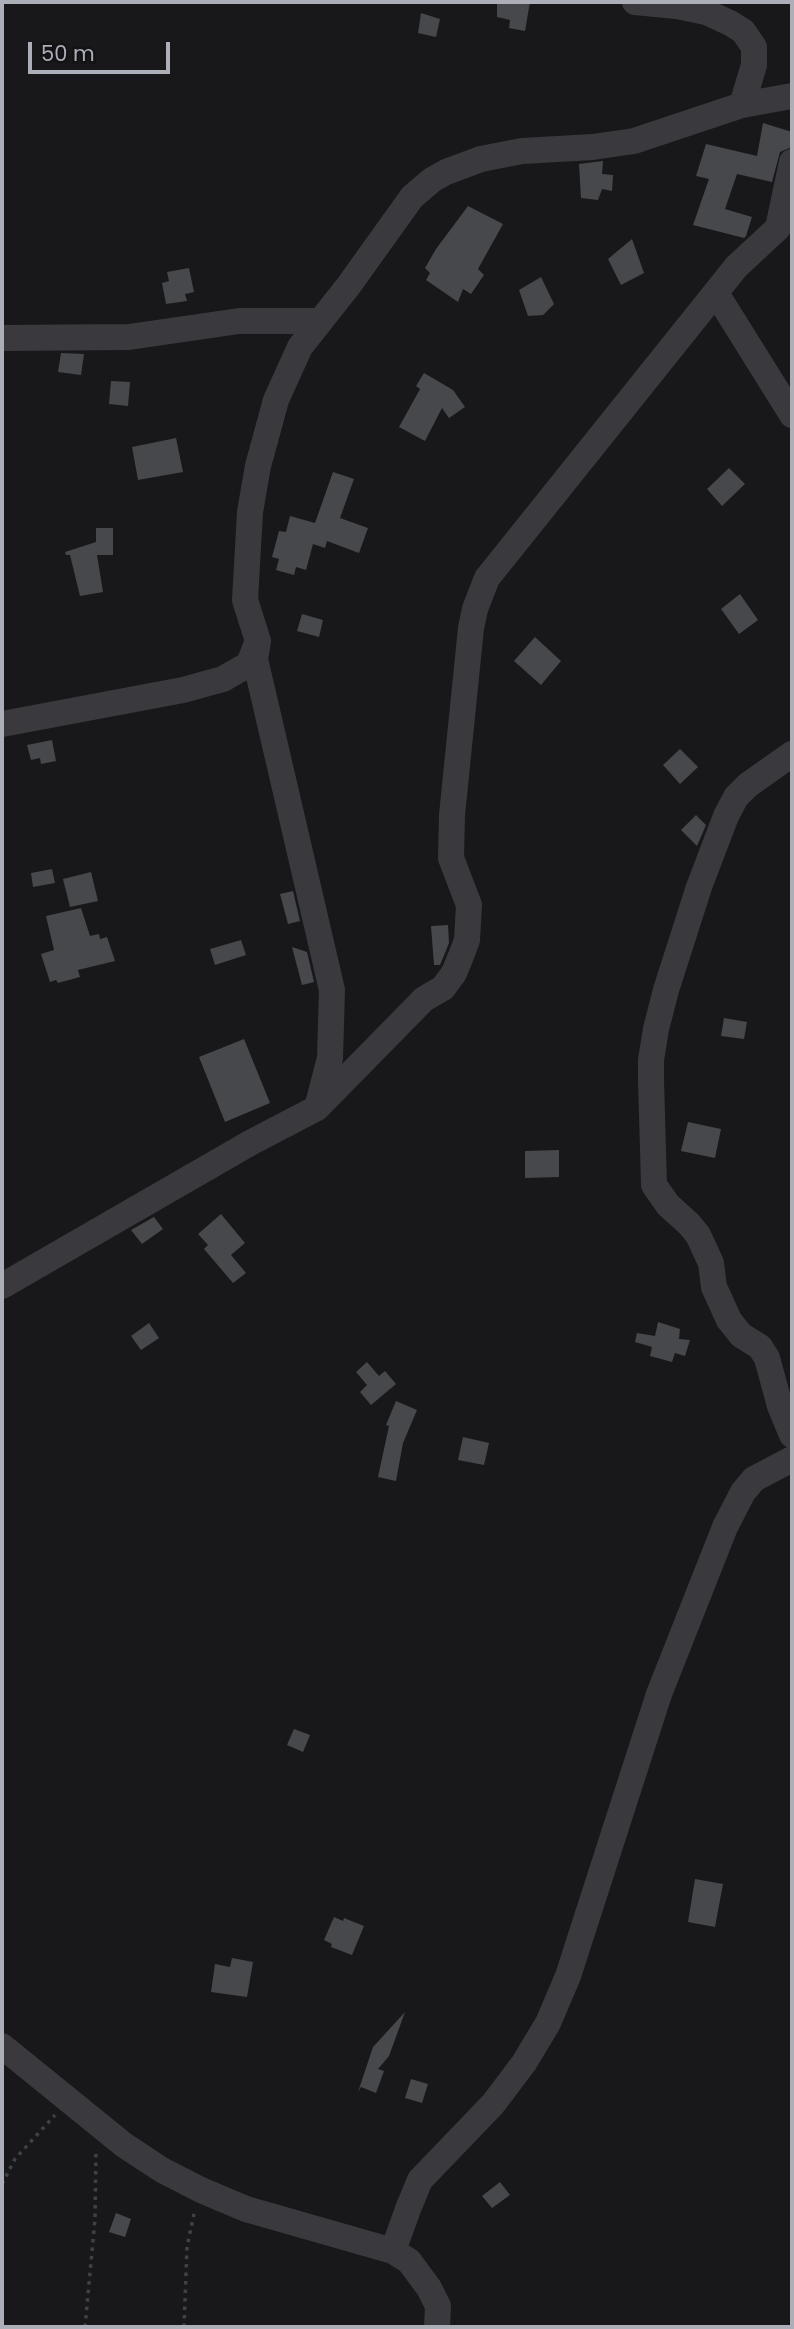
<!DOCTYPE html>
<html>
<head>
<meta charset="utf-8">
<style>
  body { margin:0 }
  #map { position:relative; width:794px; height:2329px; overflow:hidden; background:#18181a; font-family:Poppins,sans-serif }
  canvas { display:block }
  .frame { position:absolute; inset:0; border:4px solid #acaeb8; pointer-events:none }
  .scale { position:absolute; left:28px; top:42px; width:142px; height:32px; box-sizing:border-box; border:4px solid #acaeb8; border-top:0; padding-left:9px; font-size:21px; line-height:24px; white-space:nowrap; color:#acaeb8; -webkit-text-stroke:5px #131315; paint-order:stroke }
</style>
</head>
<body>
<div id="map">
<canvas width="794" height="2329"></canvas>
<div class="frame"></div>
<div class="scale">50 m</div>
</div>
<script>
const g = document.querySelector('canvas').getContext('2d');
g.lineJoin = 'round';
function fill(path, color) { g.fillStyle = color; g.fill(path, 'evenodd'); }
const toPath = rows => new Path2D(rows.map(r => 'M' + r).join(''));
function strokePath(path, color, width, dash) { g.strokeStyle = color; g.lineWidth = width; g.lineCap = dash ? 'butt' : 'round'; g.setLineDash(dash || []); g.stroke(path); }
fill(toPath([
  [497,2,530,2,525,31,509,28,510,20,497,17],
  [421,13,440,19,436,37,418,33],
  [763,123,792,132,792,147,780,152,772,182,737,174,725,209,752,217,746,236,744,238,693,225,709,179,696,176,706,144,757,156],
  [603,161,602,174,613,175,612,191,602,189,598,200,581,198,579,164],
  [468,206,503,224,478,269,484,275,471,294,463,289,458,302,426,280,430,273,425,268,436,249],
  [632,239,644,273,621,285,608,259],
  [189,268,194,292,185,294,187,301,166,304,162,283,169,281,167,272],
  [541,277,554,304,543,315,528,316,519,290],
  [61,353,84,354,81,375,58,372],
  [424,373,453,390,465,407,449,418,442,408,425,441,399,427,420,389,416,386],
  [111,381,130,382,128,406,109,404],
  [176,438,183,472,138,480,132,447],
  [729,468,745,484,722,506,707,489],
  [333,472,354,479,340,518,368,528,359,553,327,541,325,548,313,544,306,570,296,567,294,575,276,570,279,559,272,557,279,531,286,532,290,516,315,523],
  [96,528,113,528,113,555,97,555,103,592,80,596,70,555,66,555,65,552,96,542],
  [740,594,758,620,739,634,721,609],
  [302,614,323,620,319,637,297,631],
  [535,637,561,661,541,685,514,661],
  [52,740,56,761,41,764,40,758,31,760,27,745],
  [680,749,698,767,680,784,663,765],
  [696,815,706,825,697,846,681,830],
  [52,869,55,883,33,887,31,873],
  [91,872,98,901,70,907,63,879],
  [293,891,300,921,288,924,280,894],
  [81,908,90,936,99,934,100,939,107,937,115,961,78,970,80,977,58,983,56,980,50,982,41,954,54,950,46,916],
  [448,925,449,943,440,965,434,965,431,926],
  [241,940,246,955,215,965,210,949],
  [292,947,307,952,314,982,302,985],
  [724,1018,747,1022,744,1039,721,1036],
  [244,1039,270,1103,225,1122,199,1057],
  [688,1122,721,1129,715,1158,681,1151],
  [559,1150,559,1177,525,1178,525,1151],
  [221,1214,245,1243,231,1255,246,1273,233,1283,204,1249,208,1245,198,1234],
  [154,1217,163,1229,142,1244,131,1230],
  [658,1322,680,1329,679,1339,690,1340,685,1356,675,1353,672,1362,650,1356,652,1347,635,1342,637,1333,655,1336],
  [149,1323,159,1338,141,1350,131,1336],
  [367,1362,379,1376,385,1371,396,1384,371,1405,360,1392,367,1385,356,1372],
  [396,1401,417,1410,403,1443,396,1481,378,1477,389,1426,386,1425],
  [463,1437,489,1443,484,1465,458,1460],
  [294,1729,310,1735,303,1752,287,1745],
  [695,1879,723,1884,715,1927,688,1922],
  [334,1917,343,1921,344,1918,364,1926,352,1955,331,1947,332,1944,324,1940],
  [232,1958,253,1962,247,1997,211,1992,215,1964,230,1967],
  [405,2012,389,2056,378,2069,384,2071,376,2093,361,2087,358,2092,373,2047],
  [411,2079,428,2084,422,2103,405,2098],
  [500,2182,510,2195,492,2208,482,2196],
  [116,2213,131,2219,125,2237,109,2232]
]), '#47484c');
strokePath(toPath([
  [2,2184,15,2159,55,2115],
  [85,2327,95,2219,96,2151],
  [184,2327,187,2247,195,2209]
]), '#404145', 3.5, [3.5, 5]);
strokePath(toPath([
  [635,2,677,6,706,12,730,23,743,31,754,47,754,65,742,105],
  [716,293,792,415],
  [2,338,129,337,239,321,320,321],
  [2,724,183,690,223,679,249,664,257,643],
  [792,754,748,785,736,797,726,816,699,887,666,990,656,1029,651,1060,651,1080,654,1185,668,1205,689,1224,698,1235,711,1263,714,1287,729,1320,741,1335,760,1347,767,1358,780,1406,792,1435],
  [318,1107,424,999,443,988,454,973,461,956,467,940,469,905,451,858,452,815,471,628,475,609,487,578,736,267,778,228,792,162],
  [2,1286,250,1143,317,1108,330,1058,332,990,255,659,258,641,245,600,250,512,258,466,276,400,300,347,349,285,412,197,432,180,446,172,481,159,522,151,593,147,634,141,742,105,792,96],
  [2,2046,124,2145,162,2170,201,2190,246,2209,393,2251,409,2261,429,2288,438,2306,437,2327],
  [393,2251,408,2209,420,2180,493,2104,524,2063,548,2023,568,1976,659,1694,725,1527,743,1492,754,1479,792,1459]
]), '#3a3a3e', 26);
</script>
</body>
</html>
